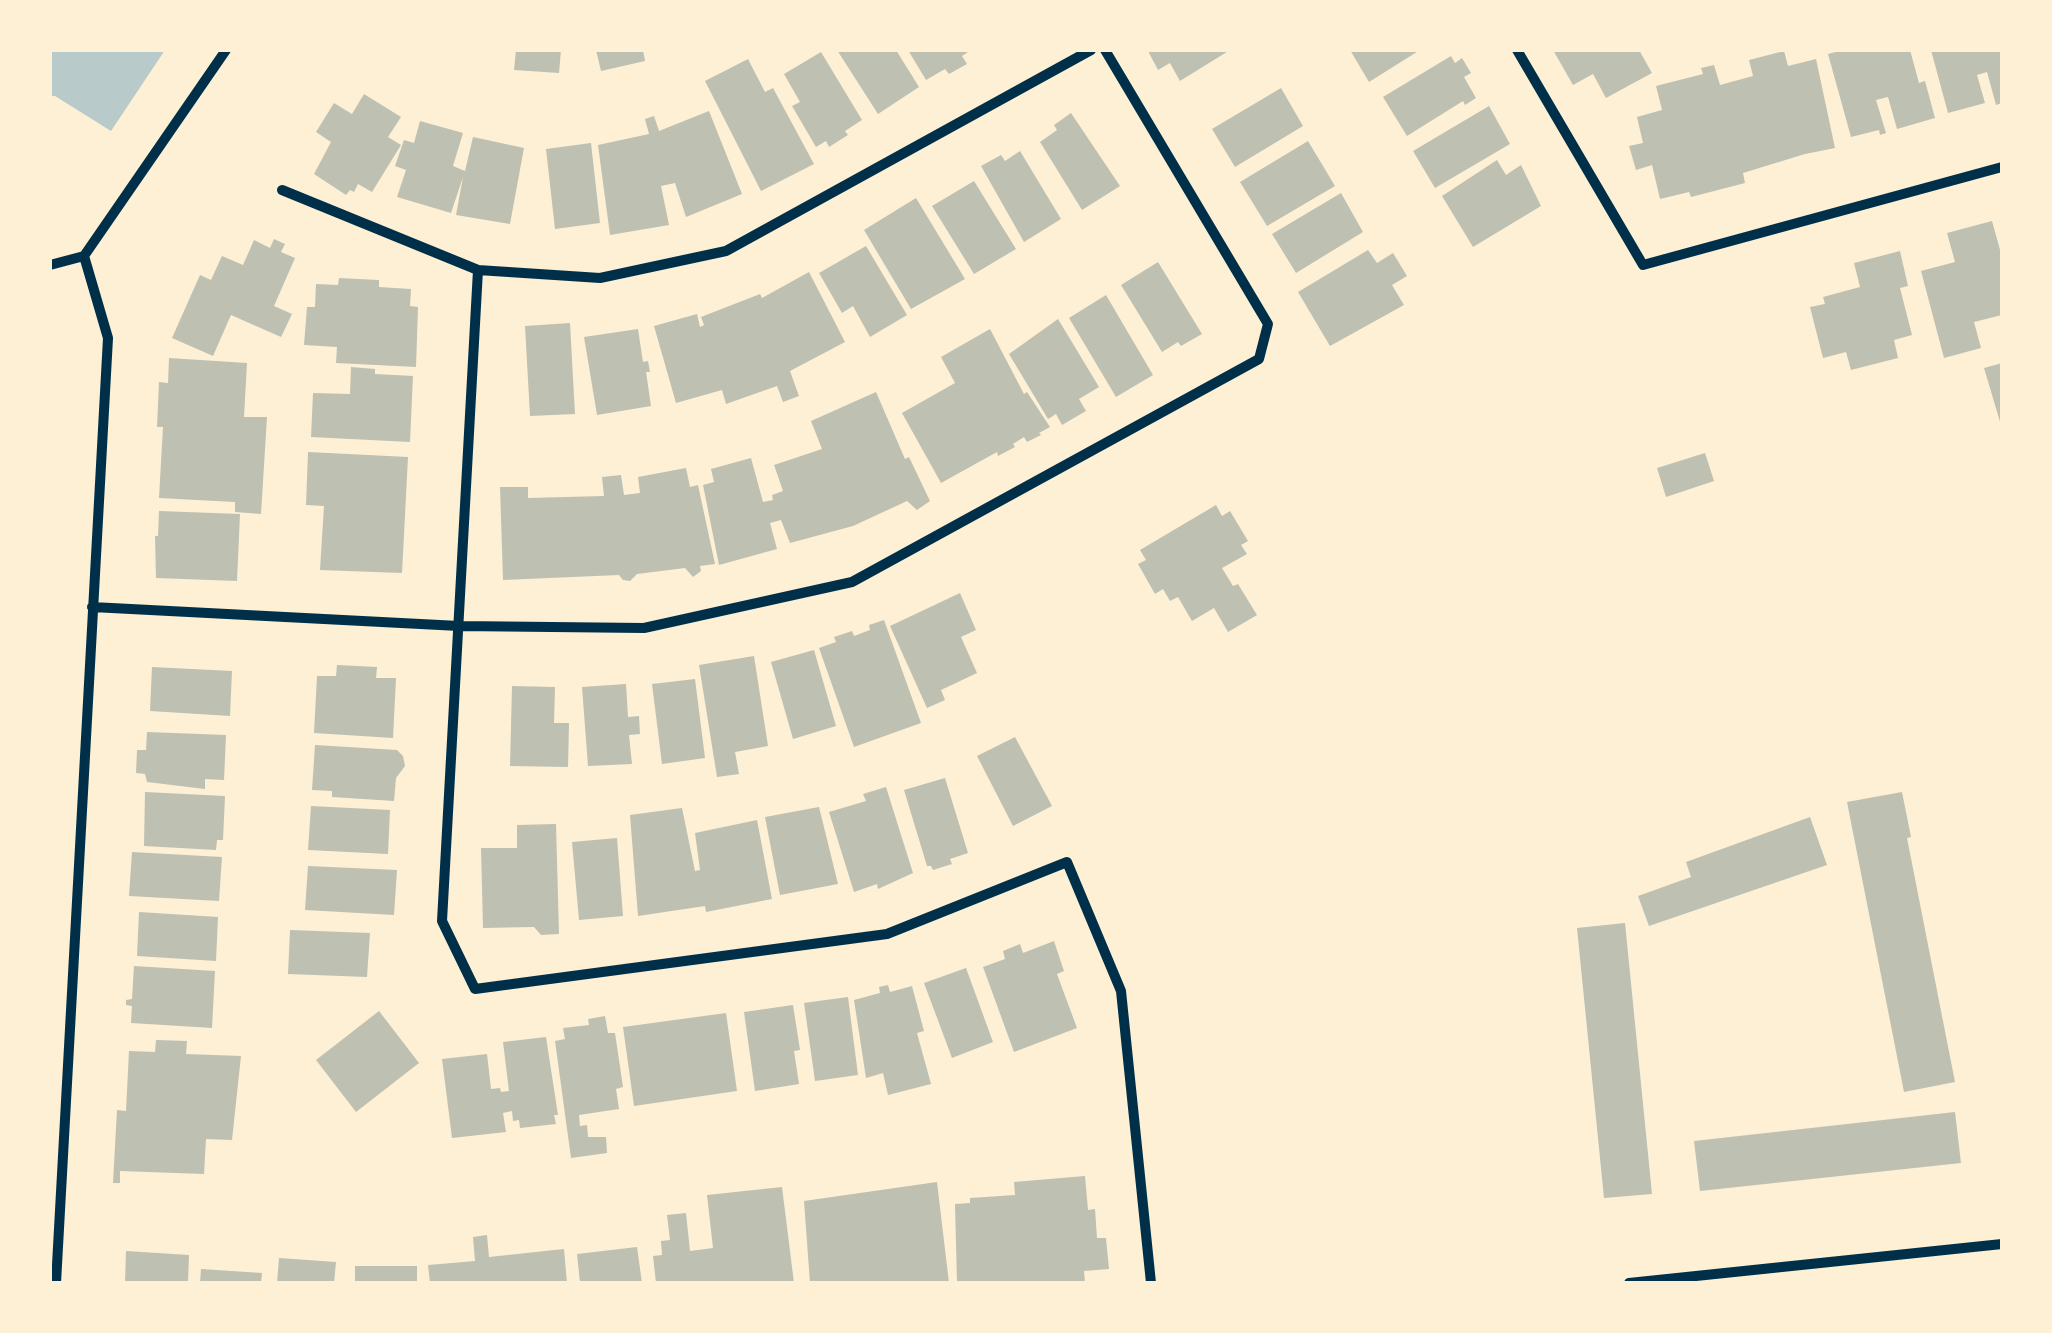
<!DOCTYPE html>
<html>
<head>
<meta charset="utf-8">
<style>
  body { margin:0 }
  #map { position:relative; width:2052px; height:1333px; overflow:hidden; background:#fdf0d5; font-family:"Archivo Narrow",sans-serif }
  canvas { display:block }
  .frame { position:absolute; inset:0; border:52px solid #fdf0d5; pointer-events:none }
</style>
</head>
<body>
<div id="map">
<canvas width="2052" height="1333"></canvas>
<div class="frame"></div>
</div>
<script>
const g = document.querySelector('canvas').getContext('2d');
g.lineJoin = 'round';
function fill(path, color) { g.fillStyle = color; g.fill(path, 'evenodd'); }
const toPath = rows => new Path2D(rows.map(r => 'M' + r).join(''));
function strokePath(path, color, width, dash) { g.strokeStyle = color; g.lineWidth = width; g.lineCap = dash ? 'butt' : 'round'; g.setLineDash(dash || []); g.stroke(path); }
fill(toPath([
  [50,50,165,50,111,131,55,96,50,96]
]), '#b9caca');
fill(toPath([
  [516,50,561,50,559,73,514,70],
  [596,50,643,50,645,61,601,71],
  [837,50,896,50,919,87,878,114],
  [908,50,971,50,962,56,967,64,949,74,945,69,926,80],
  [1150,50,1230,50,1180,81,1170,63,1158,70,1148,51],
  [1350,50,1420,50,1369,82],
  [1553,50,1639,50,1652,73,1606,98,1593,74,1573,85],
  [1843,50,1910,50,1919,83,1925,81,1935,118,1897,129,1888,97,1876,100,1886,133,1880,135,1879,130,1851,137,1828,54],
  [1931,50,2002,50,2002,103,1996,105,1987,72,1977,75,1985,103,1948,113],
  [1784,51,1788,66,1816,59,1835,148,1805,154,1743,173,1745,183,1691,197,1689,192,1660,199,1652,165,1636,170,1629,146,1643,143,1637,117,1662,110,1656,86,1703,74,1701,68,1714,65,1720,85,1753,76,1749,60],
  [821,52,862,120,845,131,848,135,829,147,826,141,816,147,792,106,800,102,784,74],
  [1451,56,1455,63,1462,58,1471,73,1464,77,1476,98,1465,105,1463,101,1407,136,1383,97],
  [748,59,765,92,773,88,814,164,761,191,705,81],
  [1281,88,1303,126,1235,167,1212,129],
  [364,94,401,117,388,137,401,145,372,192,358,184,354,192,350,190,346,195,314,174,331,142,316,132,334,103,352,114],
  [1489,106,1510,144,1435,188,1413,151],
  [709,111,742,194,686,217,675,183,661,186,669,225,610,235,598,145,649,134,645,119,654,116,659,131],
  [1071,113,1120,186,1082,210,1040,142,1057,130,1054,125],
  [420,121,463,133,453,166,465,171,473,137,524,148,510,224,456,215,463,177,451,213,397,197,406,170,395,166,404,140,414,143],
  [1308,141,1335,186,1267,226,1240,182],
  [591,143,600,223,555,229,546,149],
  [1020,151,1061,219,1024,242,981,166,1001,155,1005,161],
  [1497,160,1506,175,1521,165,1541,206,1473,247,1442,196],
  [974,181,1016,249,974,274,932,206],
  [1341,193,1363,232,1296,273,1272,234],
  [916,198,965,279,911,309,864,230],
  [1992,221,2002,257,2002,315,1974,322,1981,348,1944,358,1921,271,1955,262,1947,233],
  [274,239,285,244,281,252,295,258,274,306,292,314,281,337,231,315,213,356,172,338,200,275,211,280,222,256,243,265,254,240,270,248],
  [866,246,907,315,870,337,853,306,842,313,819,273],
  [1368,250,1377,263,1393,253,1407,276,1392,285,1404,305,1330,346,1298,292],
  [1900,251,1908,286,1900,288,1912,335,1894,340,1898,358,1851,370,1846,352,1823,358,1810,307,1825,304,1823,297,1860,287,1854,263],
  [1158,262,1202,334,1181,346,1178,342,1162,352,1121,285],
  [809,272,845,342,790,371,799,396,783,402,777,386,726,404,722,390,676,403,654,326,697,314,700,327,704,325,701,317,760,294,762,298],
  [339,278,379,280,379,287,411,289,410,306,418,307,416,367,336,363,337,347,304,345,307,307,315,307,316,284,338,285],
  [1106,295,1153,375,1116,397,1069,318],
  [1058,319,1099,387,1079,399,1086,411,1062,425,1056,414,1048,419,1009,354],
  [570,323,575,414,530,416,525,326],
  [638,329,643,362,648,361,650,372,646,372,651,406,597,415,584,337],
  [990,329,1024,394,1027,392,1050,427,1039,433,1041,435,1027,442,1024,437,1013,444,1015,447,998,456,997,452,941,483,902,413,955,383,941,357],
  [169,358,247,363,244,417,267,417,261,514,235,512,235,502,159,498,163,427,157,427,159,382,168,383],
  [2002,363,2002,425,2001,425,1984,368],
  [351,367,375,369,375,374,413,376,410,442,311,437,313,393,350,394],
  [876,392,905,459,909,457,930,501,917,510,907,501,853,526,790,543,781,520,770,523,777,549,719,565,703,485,714,482,711,469,751,458,763,502,773,500,772,495,783,491,774,465,822,449,811,421],
  [308,452,408,457,402,573,320,570,324,506,306,505],
  [1705,453,1714,481,1666,497,1657,468],
  [686,468,690,487,698,485,715,564,700,566,701,571,693,577,685,568,637,574,630,581,623,580,619,575,503,580,500,487,528,487,528,498,604,496,602,477,621,475,624,495,640,493,638,477],
  [1216,505,1222,516,1230,511,1248,541,1241,545,1247,554,1222,568,1233,586,1238,584,1257,615,1228,632,1214,608,1192,621,1178,597,1170,601,1163,589,1155,594,1138,564,1146,560,1140,550],
  [159,511,240,514,237,581,156,578,155,536,158,536],
  [960,593,976,630,961,637,977,673,941,690,945,700,927,708,890,626],
  [884,620,921,723,854,747,819,648,836,642,834,637,852,631,854,636,870,630,869,625],
  [814,650,836,726,793,739,771,662],
  [754,656,768,746,735,752,739,774,717,777,699,665],
  [337,665,377,667,376,678,396,678,393,738,314,733,317,676,336,676],
  [152,667,232,671,230,716,150,711],
  [695,679,705,758,662,764,652,684],
  [626,684,628,717,639,716,640,734,629,735,632,764,588,766,582,687],
  [512,686,555,687,554,723,569,723,568,767,510,766],
  [147,732,226,735,224,780,205,779,205,789,147,782,145,774,136,773,137,750,146,750],
  [1015,737,1052,806,1013,826,977,756],
  [315,745,397,750,403,756,405,766,396,778,394,801,332,797,332,791,312,790],
  [945,778,968,853,950,859,952,864,933,870,931,866,927,866,904,790],
  [886,787,913,873,878,889,877,884,854,892,829,812,866,801,863,794],
  [145,792,225,796,223,840,217,840,216,850,144,846],
  [1902,792,1911,837,1907,838,1955,1082,1904,1092,1847,802],
  [311,806,390,810,388,854,308,850],
  [819,807,838,884,780,895,765,817],
  [682,808,695,871,700,870,695,833,757,820,772,899,706,912,705,906,638,916,630,815],
  [1810,817,1827,865,1649,926,1638,896,1691,877,1686,862],
  [556,824,559,934,541,935,534,927,483,928,481,848,517,848,517,825],
  [617,838,623,916,579,920,572,842],
  [132,852,222,857,219,901,129,896],
  [308,866,397,870,394,915,305,910],
  [139,912,218,917,216,961,137,956],
  [1625,923,1652,1194,1604,1198,1577,928],
  [290,930,370,933,367,977,288,974],
  [1054,941,1064,971,1057,974,1077,1028,1014,1052,983,967,1005,959,1003,951,1020,944,1023,953],
  [134,966,215,971,212,1028,131,1023,132,1006,126,1005,126,1000,132,999],
  [966,968,993,1042,952,1058,924,983],
  [888,985,890,992,912,986,924,1031,917,1033,931,1084,888,1095,883,1073,866,1078,854,1000,880,993,879,987],
  [848,997,858,1075,815,1081,804,1003],
  [793,1005,800,1050,794,1051,799,1084,755,1091,744,1012],
  [379,1011,419,1063,356,1112,316,1060],
  [726,1013,737,1091,634,1106,623,1027],
  [605,1016,608,1033,615,1033,623,1087,616,1089,619,1109,579,1115,580,1126,587,1125,588,1137,606,1137,607,1153,571,1158,555,1041,565,1039,563,1028,589,1025,588,1019],
  [546,1037,558,1115,554,1115,556,1124,520,1128,519,1120,513,1121,512,1111,503,1113,506,1132,452,1138,442,1059,487,1054,491,1089,500,1088,501,1092,509,1091,503,1042],
  [156,1040,187,1041,186,1054,241,1056,232,1140,206,1139,204,1174,120,1171,120,1183,113,1183,117,1110,126,1111,129,1051,155,1052],
  [1955,1112,1961,1163,1700,1191,1694,1141],
  [1085,1176,1088,1210,1095,1209,1097,1238,1106,1238,1109,1269,1084,1271,1085,1283,957,1283,955,1204,970,1203,970,1198,1015,1195,1014,1182],
  [937,1182,949,1283,810,1283,804,1201],
  [782,1187,794,1283,656,1283,653,1256,662,1255,661,1241,670,1240,667,1215,686,1213,690,1251,713,1248,707,1195],
  [487,1235,489,1257,564,1249,567,1283,430,1283,428,1265,475,1261,473,1237],
  [637,1247,642,1283,580,1283,577,1254],
  [126,1251,189,1255,188,1283,125,1283],
  [279,1258,336,1262,334,1283,277,1283],
  [355,1266,417,1266,417,1283,355,1283],
  [201,1269,262,1273,261,1283,200,1283]
]), '#bec0b2');
strokePath(toPath([
  [1517,50,1643,265,2002,167],
  [282,190,478,270,600,278,726,251,1091,50],
  [50,265,84,256],
  [478,270,442,921,475,989,887,934,1067,862,1121,991,1151,1283],
  [92,607,459,626,644,628,852,582,1259,359,1268,324,1105,50],
  [56,1283,108,338,84,256,226,50],
  [1629,1283,2002,1244]
]), '#003049', 10);
</script>
</body>
</html>
